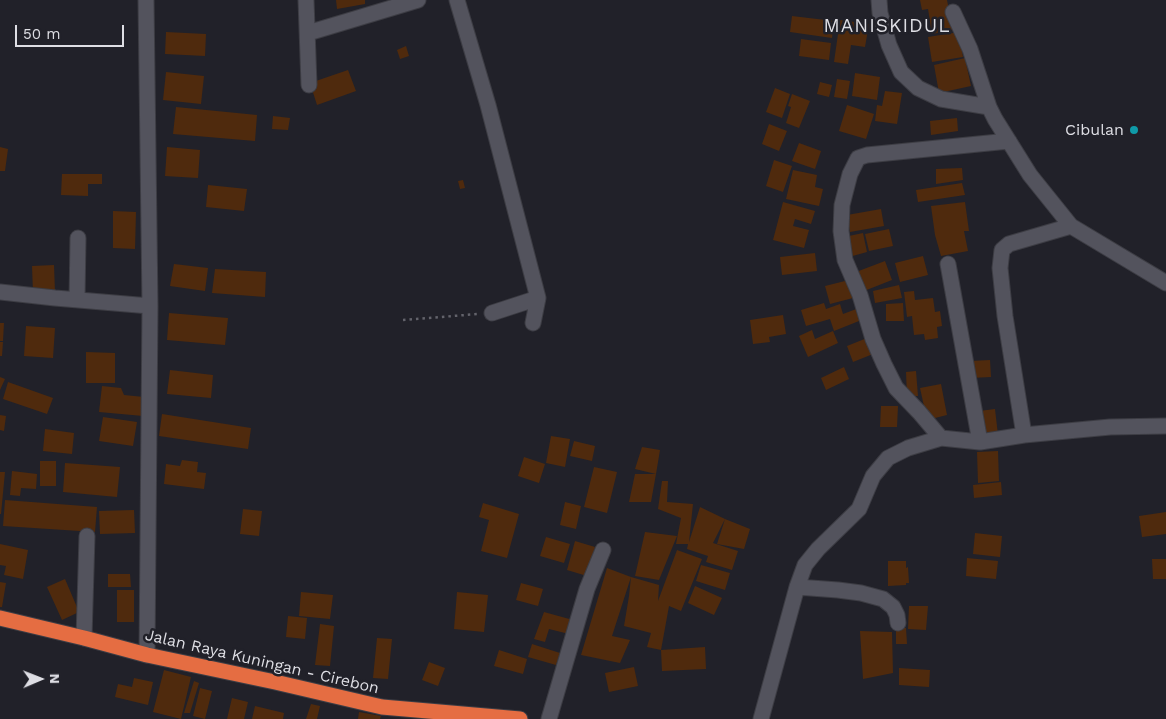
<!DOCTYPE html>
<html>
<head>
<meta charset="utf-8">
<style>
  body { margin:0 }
  #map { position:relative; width:1166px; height:719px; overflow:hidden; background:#212129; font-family:"Work Sans",sans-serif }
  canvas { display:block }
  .north { position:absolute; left:15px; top:654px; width:50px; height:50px; -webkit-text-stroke:4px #212129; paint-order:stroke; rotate:89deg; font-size:14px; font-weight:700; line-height:20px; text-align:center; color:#dedee4 }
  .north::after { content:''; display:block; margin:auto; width:18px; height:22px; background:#dedee4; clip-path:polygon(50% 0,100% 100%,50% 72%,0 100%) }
  .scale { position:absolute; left:15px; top:25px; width:109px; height:22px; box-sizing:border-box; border:2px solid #dedee4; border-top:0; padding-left:6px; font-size:15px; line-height:18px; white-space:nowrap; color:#dedee4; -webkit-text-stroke:4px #212129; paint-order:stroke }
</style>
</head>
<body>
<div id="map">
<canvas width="1166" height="719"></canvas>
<div class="north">N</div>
<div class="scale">50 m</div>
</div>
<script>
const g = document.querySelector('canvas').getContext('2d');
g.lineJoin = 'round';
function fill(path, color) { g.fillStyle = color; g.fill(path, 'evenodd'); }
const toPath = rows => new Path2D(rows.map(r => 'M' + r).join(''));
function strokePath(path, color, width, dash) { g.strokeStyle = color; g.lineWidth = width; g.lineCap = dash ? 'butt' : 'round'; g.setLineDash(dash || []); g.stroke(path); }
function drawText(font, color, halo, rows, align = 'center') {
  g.font = font + ' "Work Sans",sans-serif'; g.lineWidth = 5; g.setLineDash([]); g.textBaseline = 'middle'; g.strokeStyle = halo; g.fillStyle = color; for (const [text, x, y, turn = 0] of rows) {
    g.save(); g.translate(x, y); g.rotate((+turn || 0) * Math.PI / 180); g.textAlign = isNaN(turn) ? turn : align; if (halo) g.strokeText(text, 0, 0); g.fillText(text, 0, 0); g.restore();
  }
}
fill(toPath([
  [336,0,365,0,365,4,337,9],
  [920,0,947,0,953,30,932,34,928,9,922,10],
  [792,16,834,21,832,38,790,32],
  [840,20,869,24,865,47,851,45,848,64,834,62],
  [166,32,206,34,205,56,165,54],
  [959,32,963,57,932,62,928,37],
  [801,39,831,43,829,60,799,56],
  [406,46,409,56,400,59,397,50],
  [965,58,971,86,939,93,934,65],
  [348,70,356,91,317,105,310,83],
  [166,72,204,76,201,104,163,100],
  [855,73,880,77,877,100,852,96],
  [837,79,850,81,847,99,834,97],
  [820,82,832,85,829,97,817,94],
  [775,88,790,94,782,118,766,112],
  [885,91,902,93,897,124,875,121,877,105,882,106],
  [792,94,810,101,799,128,786,123,791,107,788,106],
  [847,105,874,114,866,139,839,131],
  [176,107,257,115,255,141,173,134],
  [273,116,290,118,288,130,272,129],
  [957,118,958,131,931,135,930,121],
  [769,124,787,131,779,151,762,144],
  [799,143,821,151,815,169,792,161],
  [0,147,8,149,5,171,0,171],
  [167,147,200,150,198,178,165,176],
  [774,160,792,166,783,192,766,186],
  [962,168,963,180,936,184,936,169],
  [793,170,817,175,815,187,823,189,819,206,786,199],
  [62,174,102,174,102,184,88,184,88,196,61,195],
  [463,180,465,188,460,189,458,181],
  [962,183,965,195,918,202,916,190],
  [208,185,247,189,244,211,206,207],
  [783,202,815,211,811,224,795,219,793,226,809,230,804,248,773,240],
  [965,202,969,231,964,231,968,251,941,256,935,235,931,206],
  [881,209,884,226,850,232,847,215],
  [113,211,136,212,135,249,113,248],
  [889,229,893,246,869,251,865,234],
  [863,233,867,252,849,257,844,237],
  [815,253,817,271,782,275,780,257],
  [923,256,928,275,900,282,895,263],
  [885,261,892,280,864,291,856,272],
  [174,264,208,268,205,291,170,286],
  [54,265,55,292,33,293,32,266],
  [215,269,266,272,265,297,212,293],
  [849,280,853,298,830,304,825,286],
  [899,285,902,298,875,303,873,291],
  [914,291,915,300,933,298,935,312,940,311,942,326,937,327,938,338,925,340,924,334,914,335,912,316,907,317,904,292],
  [824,303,826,309,840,304,843,314,859,308,864,319,834,331,830,319,806,326,801,310],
  [903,303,904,321,886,321,886,304],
  [169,313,228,318,225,345,167,340],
  [783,315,786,334,769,337,770,342,753,344,750,320],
  [0,323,4,323,3,341,0,341],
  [26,326,55,328,53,358,24,356],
  [812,330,815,339,833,331,838,343,808,357,799,336],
  [867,338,873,354,853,362,847,346],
  [0,342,3,342,2,356,0,356],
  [86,352,115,353,115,383,86,383],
  [990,360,991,377,971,378,970,361],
  [844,367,849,379,826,390,821,378],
  [170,370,213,375,211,398,167,394],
  [916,371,918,396,907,396,906,372],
  [0,377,5,379,0,390],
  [8,382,53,398,47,414,3,399],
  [941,384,947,415,927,420,920,388],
  [102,386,121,388,124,395,144,397,143,416,99,412],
  [881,406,898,406,897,427,880,427],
  [995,409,998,435,982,437,979,411],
  [162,414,251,428,248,449,159,436],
  [0,415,6,416,4,431,0,430],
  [103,417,137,422,133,446,99,441],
  [45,429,74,433,72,454,43,451],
  [551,436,570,439,565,467,546,463],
  [574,441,595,446,592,461,570,456],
  [642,447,660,450,656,474,635,469],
  [998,451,999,481,978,483,977,452],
  [524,457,545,464,539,483,518,476],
  [182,460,198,462,197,472,206,473,204,489,164,484,166,464,180,466],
  [40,461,56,461,56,486,40,486],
  [65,463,120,467,117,497,63,492],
  [594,467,617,472,607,513,584,507],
  [12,471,37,474,36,489,21,488,20,496,10,495],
  [0,472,5,472,1,514,0,514],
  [635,474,656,474,651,502,629,502],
  [662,481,668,481,667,502,693,504,689,542,700,507,725,519,713,543,738,551,732,570,706,562,708,556,687,549,688,544,676,544,681,518,658,509],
  [1001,482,1002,495,974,498,973,485],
  [5,500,97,507,95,532,3,526],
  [565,502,581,506,576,529,560,525],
  [483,503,519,514,507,558,481,551,489,520,479,517],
  [243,509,262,511,259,536,240,534],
  [134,510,135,533,100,534,99,511],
  [1166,512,1166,534,1142,537,1139,516],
  [725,519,750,529,744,549,717,544],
  [645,532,677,536,659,580,635,576],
  [975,533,1002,536,1000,557,973,554],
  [546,537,570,544,564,563,540,556],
  [575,541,595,547,587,576,567,570],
  [0,544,28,550,23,579,4,575,6,566,0,565],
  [677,550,702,559,681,611,669,606,661,650,647,647,651,633,624,626,629,596,631,577,659,585,658,601],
  [967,558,998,561,996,579,966,576],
  [1152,559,1166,559,1166,579,1153,579],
  [888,561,906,561,906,568,908,567,909,583,906,583,906,585,888,586],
  [701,565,730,573,725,590,696,581],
  [607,568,631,577,612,636,630,640,620,663,581,655],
  [108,574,130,574,131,587,108,587],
  [65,579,79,612,62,620,47,587],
  [0,582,6,583,2,607,0,607],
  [521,583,543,589,538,606,516,600],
  [695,586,722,598,714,615,688,603],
  [117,590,134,590,134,622,117,622],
  [301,592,333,595,330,619,299,616],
  [457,592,488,595,484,632,454,629],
  [909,606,928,606,926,630,908,629],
  [544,612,573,620,569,634,549,629,545,642,534,639],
  [288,616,307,618,305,639,286,637],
  [320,624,334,626,330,666,315,665],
  [896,628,906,628,907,644,896,644],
  [860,631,892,632,893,673,863,679],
  [377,638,392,639,388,679,373,678],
  [532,644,560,653,556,665,528,657],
  [705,647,706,669,662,671,661,650],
  [499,650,527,659,523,674,494,666],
  [429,662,445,668,438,686,422,680],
  [634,667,638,686,609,692,605,673],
  [899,668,930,670,929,687,899,685],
  [164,670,191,677,181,719,153,712],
  [134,678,153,682,148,705,115,697,118,684,132,687],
  [194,681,199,683,190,713,184,713],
  [200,688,212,691,205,719,193,716],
  [232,698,248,702,244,719,227,719],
  [311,704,320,706,317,719,306,719],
  [255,706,284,713,283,719,252,719],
  [359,712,381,716,380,719,358,719]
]), '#4f2a0d');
const minor = toPath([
  [146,0,150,306,147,655],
  [306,0,309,85],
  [457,0,488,105,538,298,533,323],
  [879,0,880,13,889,45,901,72,918,88,941,99,989,107],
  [953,12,970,49,989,107,995,119,1030,175,1071,226,1166,283],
  [308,33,418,0],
  [948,264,980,442],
  [0,292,55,298,150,306],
  [77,300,78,238],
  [492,313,538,298],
  [1024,435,1005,316,1000,268,1002,250,1009,244,1071,226],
  [941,438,919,412,896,388,884,364,873,339,860,295,845,260,841,231,842,205,850,174,858,158,867,155,1009,141],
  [797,587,838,590,861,593,883,599,893,607,897,615,898,623],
  [84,638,87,536],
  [549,719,587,589,603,550],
  [761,719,797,587,805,565,818,549,859,509,873,476,888,458,908,448,941,438,980,442,1024,435,1110,427,1166,426]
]);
const highway = toPath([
  [0,618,84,638,147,655,275,682,382,707,520,719]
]);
strokePath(minor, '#3d3d44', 17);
strokePath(highway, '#3d3d44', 17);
strokePath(toPath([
  [403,320,478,314]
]), '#63636b', 2.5, [2.5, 4]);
strokePath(minor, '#53535d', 15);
strokePath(highway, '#e56d42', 15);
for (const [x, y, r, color] of [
  [1134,130,5,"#0f9aa8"]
]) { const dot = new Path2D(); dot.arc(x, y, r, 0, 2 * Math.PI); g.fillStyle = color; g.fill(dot); strokePath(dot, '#212129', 2); }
drawText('16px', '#dedee4', '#212129', [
  ["Cibulan",1124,130]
], 'right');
drawText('16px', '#dedee4', '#212129', [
  ["Jalan Raya Kuningan - Cirebon",262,662,13]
]);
g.letterSpacing = '1px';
drawText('19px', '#dedee4', '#212129', [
  ["MANISKIDUL",887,26]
]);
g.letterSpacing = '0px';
</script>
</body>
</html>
